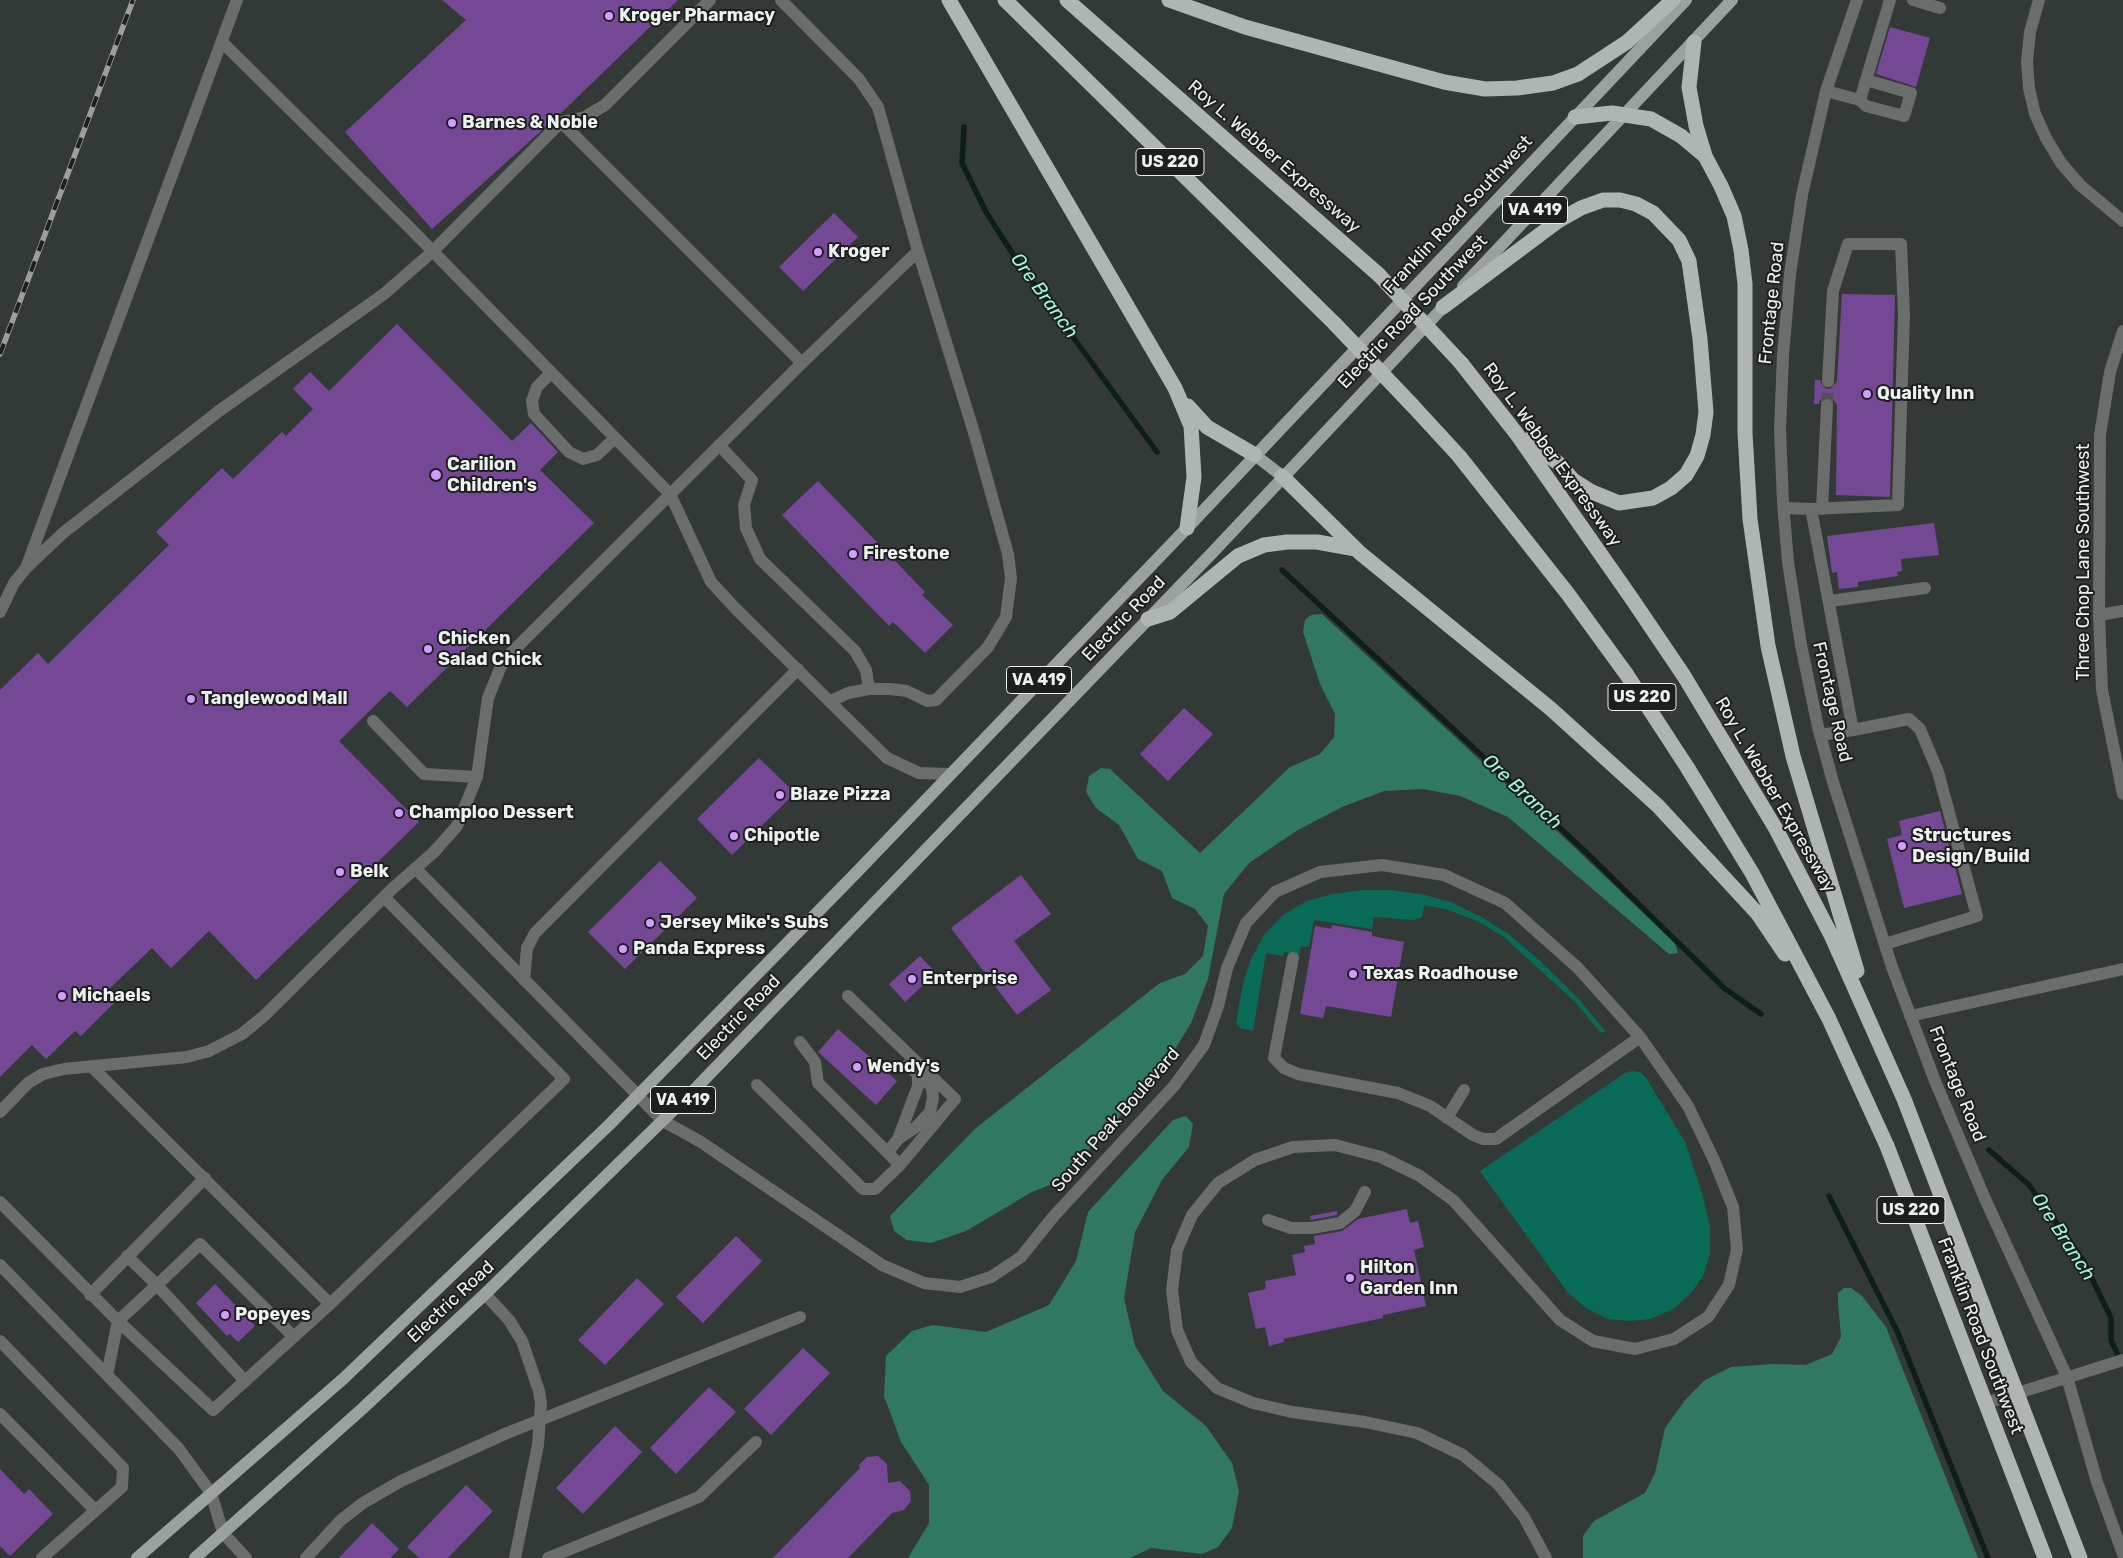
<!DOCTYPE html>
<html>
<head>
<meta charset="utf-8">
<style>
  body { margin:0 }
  canvas { display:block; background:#333937 }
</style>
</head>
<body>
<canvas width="2123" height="1558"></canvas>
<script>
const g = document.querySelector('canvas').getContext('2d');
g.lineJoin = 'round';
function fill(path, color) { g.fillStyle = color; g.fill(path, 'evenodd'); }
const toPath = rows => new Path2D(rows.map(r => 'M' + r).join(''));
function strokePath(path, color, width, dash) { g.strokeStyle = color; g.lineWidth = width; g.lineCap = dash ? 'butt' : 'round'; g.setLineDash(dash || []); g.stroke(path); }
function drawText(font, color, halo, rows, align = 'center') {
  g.font = font + ' Rubik,sans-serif'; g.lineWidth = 4; g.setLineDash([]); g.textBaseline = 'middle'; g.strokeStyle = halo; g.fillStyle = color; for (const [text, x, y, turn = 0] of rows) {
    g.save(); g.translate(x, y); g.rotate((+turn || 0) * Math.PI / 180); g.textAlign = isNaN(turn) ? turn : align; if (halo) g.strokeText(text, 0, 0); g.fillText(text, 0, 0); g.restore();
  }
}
fill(toPath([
  [1363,890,1392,890,1425,895,1453,903,1483,918,1507,933,1538,959,1578,998,1605,1031,1601,1033,1574,1001,1504,937,1479,922,1449,910,1424,905,1422,917,1414,920,1374,917,1372,929,1314,920,1309,947,1301,946,1299,955,1284,952,1283,956,1266,953,1253,1031,1240,1028,1236,1023,1243,984,1251,959,1264,935,1283,915,1307,901,1333,894],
  [1632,1071,1640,1072,1646,1078,1685,1142,1703,1196,1710,1227,1710,1254,1703,1276,1691,1293,1673,1309,1651,1319,1629,1321,1608,1319,1586,1308,1568,1293,1480,1171,1625,1073]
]), '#096b57');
fill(toPath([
  [1322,614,1574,847,1675,943,1678,953,1669,954,1508,817,1460,796,1423,789,1384,791,1342,807,1298,830,1249,863,1224,894,1208,979,1191,1023,1168,1061,1128,1108,1060,1181,1032,1192,966,1231,931,1243,907,1240,894,1231,890,1216,976,1128,1160,983,1185,974,1203,956,1208,926,1195,909,1172,898,1162,871,1138,859,1119,825,1096,808,1086,792,1089,776,1101,768,1110,769,1200,853,1290,767,1320,754,1334,737,1335,714,1320,684,1303,632,1305,620,1311,615],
  [1186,1116,1193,1124,1189,1147,1162,1180,1135,1232,1124,1298,1135,1346,1163,1391,1206,1426,1232,1463,1239,1491,1232,1528,1218,1547,1202,1554,1151,1548,1130,1558,908,1558,929,1523,929,1485,901,1442,884,1396,886,1356,912,1331,933,1325,986,1332,1049,1305,1076,1261,1088,1212,1173,1120],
  [1844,1288,1851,1288,1862,1296,1886,1327,1978,1558,1583,1558,1583,1536,1594,1521,1645,1493,1655,1473,1665,1428,1686,1399,1705,1380,1731,1367,1773,1364,1806,1365,1832,1354,1841,1337,1838,1302,1838,1293]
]), '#307764');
strokePath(toPath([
  [964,127,962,163,986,212,1016,259,1157,452],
  [1282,570,1588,854,1724,988,1761,1014],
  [1989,1150,2029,1185,2083,1260,2111,1318,2111,1340,2121,1362],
  [1829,1196,1898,1333,1988,1558]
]), '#0e1f1a', 5.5);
fill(toPath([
  [442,0,678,0,560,114,432,229,345,132,466,20],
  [1890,27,1930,38,1916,87,1876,74],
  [834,213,858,237,803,291,779,267],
  [1842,294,1895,295,1890,497,1836,495,1837,405,1832,398,1827,397,1820,400,1819,404,1814,404,1815,380,1820,380,1823,387,1828,389,1832,388,1837,381],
  [397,324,512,441,531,423,558,452,540,470,594,523,407,707,390,691,339,741,419,822,256,980,209,931,171,968,152,948,108,990,118,999,81,1036,75,1031,46,1059,32,1045,0,1077,0,690,38,653,48,664,169,545,156,532,222,468,233,479,282,432,286,436,313,409,293,389,310,372,329,391],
  [818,481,925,592,922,595,953,625,925,653,893,622,889,626,782,515],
  [1934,523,1939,555,1901,559,1902,571,1897,572,1898,576,1858,582,1858,587,1839,589,1837,572,1832,573,1827,536],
  [1184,708,1213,734,1168,781,1140,754],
  [759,758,795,793,732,855,697,819],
  [1940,811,1962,894,1904,908,1887,839,1902,835,1899,821],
  [660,861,697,898,625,969,588,932],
  [1021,875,1051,914,1014,941,1051,990,1017,1015,951,928],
  [1332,925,1372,932,1372,936,1404,942,1391,1017,1326,1006,1323,1018,1300,1014,1315,926,1331,929],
  [920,956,936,973,905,1002,889,984],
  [838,1029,897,1081,876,1105,818,1052],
  [1407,1209,1410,1223,1418,1221,1424,1247,1414,1250,1426,1306,1383,1315,1383,1318,1283,1339,1284,1342,1269,1346,1265,1327,1256,1329,1248,1293,1266,1289,1265,1281,1296,1275,1292,1255,1305,1252,1304,1246,1315,1244,1314,1236,1342,1231,1358,1219],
  [1337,1211,1337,1215,1311,1220,1310,1216],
  [736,1236,762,1261,703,1323,676,1297],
  [637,1278,664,1304,605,1365,578,1340],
  [215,1284,255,1326,238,1342,230,1334,227,1336,196,1303],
  [803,1348,830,1373,771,1435,744,1409],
  [709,1387,736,1412,676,1474,650,1448],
  [615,1426,642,1452,583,1514,556,1488],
  [878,1456,887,1464,888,1483,900,1481,910,1491,911,1501,904,1510,892,1513,848,1558,773,1558,860,1468,859,1465,867,1457],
  [0,1469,24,1494,29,1489,53,1514,10,1556,0,1546],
  [466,1485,493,1511,448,1558,419,1558,407,1547],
  [372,1523,399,1549,390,1558,339,1558]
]), '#754896');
strokePath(toPath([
  [1827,405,1828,381]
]), '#4f5452', 12, [12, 6]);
strokePath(toPath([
  [781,0,859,79,878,107,918,251,975,436,1008,554,1011,578,1006,617,988,647,936,700,927,701,907,691,890,689,869,689,848,693,831,701],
  [1857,0,1826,91,1802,195,1790,274,1783,355,1780,430,1783,503,1788,562,1801,645,1818,727,1833,782,1892,967,1935,1081,1986,1201,2067,1377,2097,1482,2123,1554],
  [1913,0,1940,8],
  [2039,0,2030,32,2027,62,2029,88,2035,114,2046,138,2061,163,2080,185,2123,221],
  [222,42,409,227,670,494,711,582,736,609,887,758,919,773,949,774],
  [1826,91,1860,100,1890,0],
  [1860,100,1866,106,1904,116,1911,93,1866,80],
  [561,122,802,363],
  [2123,331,2110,372,2100,435,2099,615,2102,690,2123,794],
  [551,373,537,387,532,401,534,414,569,452,583,459,597,455,615,438],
  [719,445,752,480,744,505,746,528,760,559,855,651,866,670,869,689],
  [1784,508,1811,509,1898,505,1904,314,1901,244,1848,244,1833,291,1828,381],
  [1811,509,1853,730,1820,735],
  [1822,509,1827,405],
  [26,568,63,533,219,411,384,294,432,252,561,122,585,117,605,105,710,0],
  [1830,601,1925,588],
  [0,612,14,583,26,568,237,0],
  [2099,615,2123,611],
  [373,721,424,774,477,777],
  [1853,730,1909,719,1920,729,1938,772,1977,916,1885,944],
  [415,868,663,1121,701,1142,882,1265,924,1283,960,1287,991,1277,1021,1257,1053,1217,1174,1086,1204,1045,1218,1006,1227,968,1246,923,1275,892,1320,872,1382,865,1444,875,1505,903,1578,968,1640,1037,1688,1106,1714,1160,1733,1207,1737,1249,1729,1285,1708,1317,1674,1339,1635,1349,1593,1341,1560,1320,1454,1201,1420,1176,1381,1157,1335,1145,1293,1147,1255,1160,1218,1183,1192,1215,1177,1250,1172,1290,1177,1330,1191,1362,1217,1388,1253,1403,1292,1412,1365,1422,1417,1433,1463,1455,1499,1485,1524,1517,1546,1558],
  [1293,958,1274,1058,1284,1068,1298,1074,1398,1093,1430,1106,1473,1135,1483,1139,1496,1139,1640,1037],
  [524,980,527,948,535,933,798,669],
  [1910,1016,2123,969],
  [800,1042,815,1062,818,1083,900,1165,955,1099,848,996],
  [92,1067,330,1304,564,1079,384,897],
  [757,1085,863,1189,875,1189,900,1165],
  [0,1112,28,1083,43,1074,64,1069,187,1057,209,1051,242,1034,264,1016,392,889,434,852,457,826,477,777,488,698,501,666,512,652,802,363,918,251],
  [1447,1118,1464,1090],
  [898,1139,916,1127,930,1112,933,1098,932,1087,922,1077],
  [888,1152,898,1139,918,1086,918,1074,908,1065],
  [0,1202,118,1321,107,1375],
  [1268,1220,1291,1228,1312,1228,1340,1223,1355,1211,1365,1192],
  [127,1256,157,1285,118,1321,213,1410,330,1304],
  [0,1265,179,1449,211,1493,223,1533,246,1558],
  [485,1294,509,1320,522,1341,539,1391,541,1403,538,1445,515,1558],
  [90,1295,205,1178],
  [0,1341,123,1468,122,1487,42,1558],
  [245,1381,157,1285,200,1244,294,1337],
  [1986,1403,2123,1360],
  [0,1414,95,1510],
  [306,1558,341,1520,363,1503,401,1481,507,1433,800,1317],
  [548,1558,699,1497,756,1442]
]), '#6a6d6c', 12);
strokePath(toPath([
  [1463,286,1732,0],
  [1255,455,1282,476],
  [137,1558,343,1379,609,1125,854,875,1187,528,1686,0],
  [195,1558,362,1409,485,1294,697,1087,1213,552,1450,300]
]), '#9ba19f', 12);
strokePath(toPath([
  [949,0,1175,388,1191,426,1194,477,1187,528],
  [1005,0,1335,324],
  [1067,0,1379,275],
  [1169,0,1245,27,1444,82,1485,89,1517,88,1553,83,1578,74,1627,42,1673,0],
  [1694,42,1689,87,1696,126,1705,156,1721,186,1734,216,1741,250,1745,284,1745,433,1750,519,1768,646,1793,756,1857,971],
  [1575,117,1612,113,1651,119,1681,136,1705,156],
  [1443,307,1558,221,1581,208,1603,200,1620,200,1636,204,1653,213,1679,240,1689,261,1700,339,1706,412,1703,435,1697,456,1686,475,1671,488,1653,498,1619,503,1592,492,1573,480,1558,463,1527,440],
  [1461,363,1516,433,1632,599,1684,676,1776,829,1831,935,1904,1099,2080,1558],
  [1412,405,1459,456,1568,594,1627,675,1687,767,1752,873,1829,1019,1887,1146,2045,1558],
  [1188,406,1207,427,1255,455],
  [1282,476,1360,553,1551,709,1658,806,1758,914,1785,954],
  [1148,619,1170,612,1238,556,1264,545,1287,542,1317,542,1356,549]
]), '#aeb5b2', 15);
const rail = toPath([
  [0,354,133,0]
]);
strokePath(rail, '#9a9f9d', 5.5);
strokePath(rail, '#1d1f1e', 4, [11]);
strokePath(toPath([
  [1379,275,1461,363],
  [1335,324,1412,405]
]), '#aeb5b2', 15);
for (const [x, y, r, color] of [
  [609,16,5,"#d29cfd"],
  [452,123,5,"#d29cfd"],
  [818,252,5,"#d29cfd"],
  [1867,394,5,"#d29cfd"],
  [436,475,6,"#d29cfd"],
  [853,554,5,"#d29cfd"],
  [428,649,5,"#d29cfd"],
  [191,699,5,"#d29cfd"],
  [780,795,5,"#d29cfd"],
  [399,813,5,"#d29cfd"],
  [734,836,5,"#d29cfd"],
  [1902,846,5,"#d29cfd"],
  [340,872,5,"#d29cfd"],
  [650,923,5,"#d29cfd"],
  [623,949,5,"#d29cfd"],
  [1353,974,5,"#d29cfd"],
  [912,979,5,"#d29cfd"],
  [62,996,5,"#d29cfd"],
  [857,1067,5,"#d29cfd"],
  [1350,1278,5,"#d29cfd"],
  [225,1315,5,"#d29cfd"]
]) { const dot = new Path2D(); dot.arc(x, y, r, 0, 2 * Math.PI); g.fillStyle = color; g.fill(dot); strokePath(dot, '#1d1f1e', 2); }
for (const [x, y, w] of [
  [1170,162,68],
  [1535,210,65],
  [1039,680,65],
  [1642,697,68],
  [683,1100,65],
  [1911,1210,68]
]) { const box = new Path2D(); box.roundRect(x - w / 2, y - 13.5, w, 27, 4); g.fillStyle = '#1d1f1e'; g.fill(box); strokePath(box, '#ecf0ee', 1); }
drawText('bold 16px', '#ecf0ee', null, [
  ["US 220",1170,162],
  ["VA 419",1535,210],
  ["VA 419",1039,680],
  ["US 220",1642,697],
  ["VA 419",683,1100],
  ["US 220",1911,1210]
]);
drawText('bold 18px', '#ecf0ee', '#1d1f1e', [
  ["Kroger Pharmacy",619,16],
  ["Barnes & Noble",462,123],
  ["Kroger",828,252],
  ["Quality Inn",1877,394],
  ["Carilion",447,465],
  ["Children's",447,486],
  ["Firestone",863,554],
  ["Chicken",438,639],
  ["Salad Chick",438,660],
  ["Tanglewood Mall",201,699],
  ["Blaze Pizza",790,795],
  ["Champloo Dessert",409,813],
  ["Chipotle",744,836],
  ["Structures",1912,836],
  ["Design/Build",1912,857],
  ["Belk",350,872],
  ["Jersey Mike's Subs",660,923],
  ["Panda Express",633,949],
  ["Texas Roadhouse",1363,974],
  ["Enterprise",922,979],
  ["Michaels",72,996],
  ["Wendy's",867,1067],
  ["Hilton",1360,1268],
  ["Garden Inn",1360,1289],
  ["Popeyes",235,1315]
], 'left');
drawText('18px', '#ecf0ee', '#1d1f1e', [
  ["Roy L. Webber Expressway",1274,157,41],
  ["Franklin Road Southwest",1458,215,-47],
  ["Frontage Road",1772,303,-84],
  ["Electric Road Southwest",1413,312,-46],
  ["Roy L. Webber Expressway",1552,455,54],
  ["Three Chop Lane Southwest",2084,562,-90],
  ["Electric Road",1124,619,-46],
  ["Frontage Road",1832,702,77],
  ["Roy L. Webber Expressway",1775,795,60],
  ["Electric Road",739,1018,-46],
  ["Frontage Road",1957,1084,68],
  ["South Peak Boulevard",1116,1120,-49],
  ["Electric Road",451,1302,-43],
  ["Franklin Road Southwest",1980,1336,69]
]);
drawText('italic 19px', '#9ef9de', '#1d1f1e', [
  ["Ore Branch",1044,296,54],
  ["Ore Branch",1522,792,43],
  ["Ore Branch",2063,1237,57]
]);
</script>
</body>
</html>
